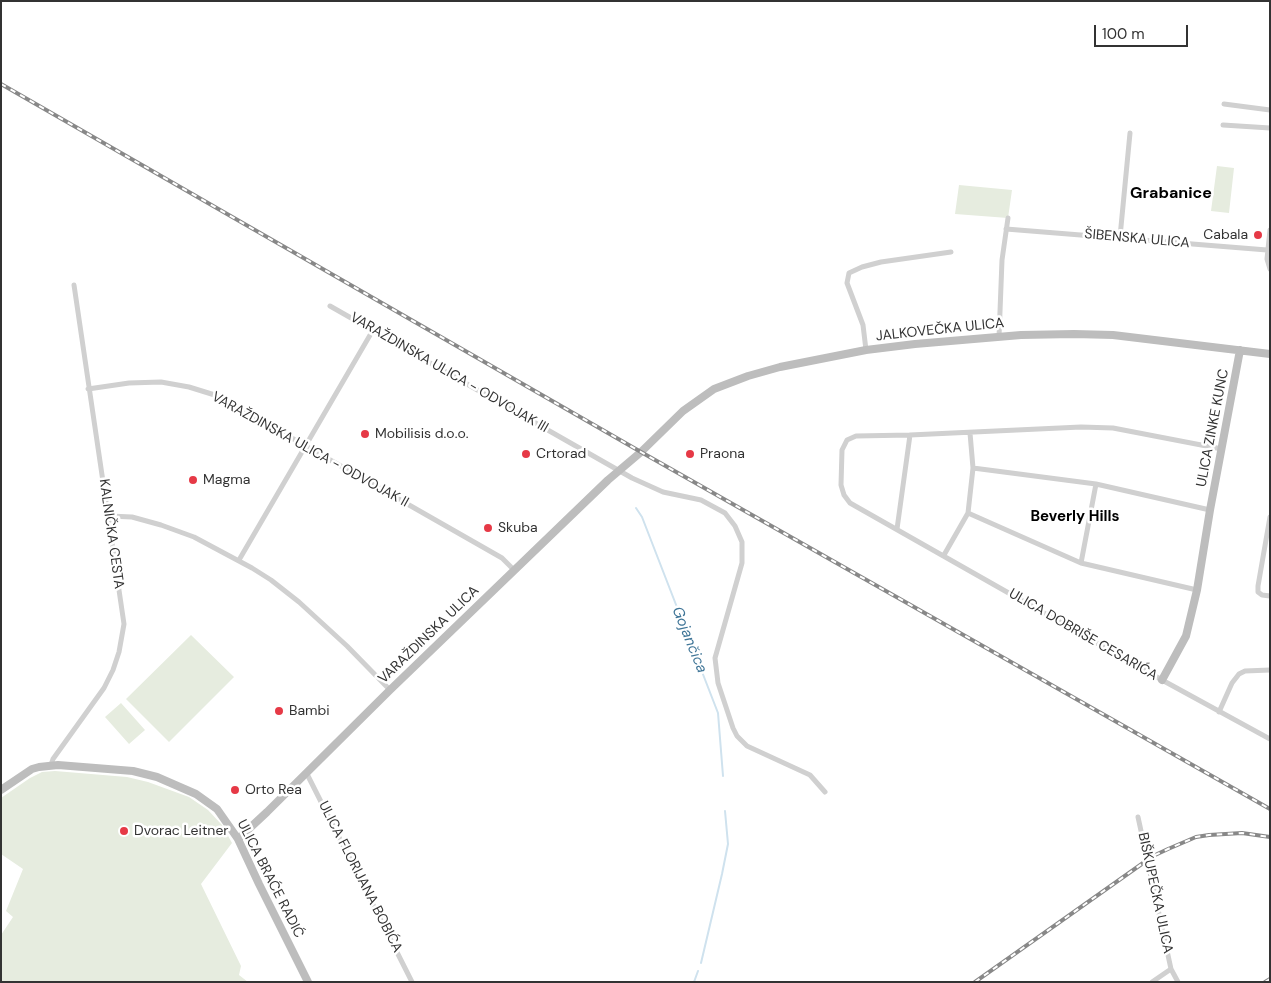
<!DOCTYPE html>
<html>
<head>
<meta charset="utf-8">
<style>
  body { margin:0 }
  #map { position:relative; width:1271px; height:983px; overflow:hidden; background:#fff; font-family:"DM Sans",sans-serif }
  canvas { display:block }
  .frame { position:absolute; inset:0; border:2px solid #333; pointer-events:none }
  .scale { position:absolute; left:1094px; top:25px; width:94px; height:22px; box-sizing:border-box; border:2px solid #333; border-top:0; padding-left:6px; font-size:15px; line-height:18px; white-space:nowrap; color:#333; -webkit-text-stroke:4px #fff; paint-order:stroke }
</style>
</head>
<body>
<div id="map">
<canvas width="1271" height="983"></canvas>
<div class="frame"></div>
<div class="scale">100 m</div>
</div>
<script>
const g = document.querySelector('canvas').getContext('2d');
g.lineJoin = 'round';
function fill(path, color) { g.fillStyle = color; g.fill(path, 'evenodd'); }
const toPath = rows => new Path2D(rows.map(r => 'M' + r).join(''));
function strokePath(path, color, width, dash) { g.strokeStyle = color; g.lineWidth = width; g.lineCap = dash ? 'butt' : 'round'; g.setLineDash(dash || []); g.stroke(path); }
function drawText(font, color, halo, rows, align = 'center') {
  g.font = font + ' "DM Sans",sans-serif'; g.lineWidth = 5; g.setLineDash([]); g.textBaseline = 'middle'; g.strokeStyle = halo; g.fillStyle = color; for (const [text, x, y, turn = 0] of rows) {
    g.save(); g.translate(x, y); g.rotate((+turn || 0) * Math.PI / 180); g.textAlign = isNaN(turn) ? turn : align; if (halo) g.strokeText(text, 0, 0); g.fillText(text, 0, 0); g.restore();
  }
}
fill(toPath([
  [1217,166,1234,168,1229,213,1211,211],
  [959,185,1012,190,1008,218,955,214],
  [191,635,234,677,169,742,126,699],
  [121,703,145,730,129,744,105,717],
  [55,771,127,777,148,782,189,797,208,810,222,825,232,843,201,884,241,966,239,975,248,982,1,982,1,935,13,917,6,911,23,869,1,854,1,798,30,778,42,772]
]), '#e6ecdf');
strokePath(toPath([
  [636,508,642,517,718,713,723,776],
  [701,963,722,874,728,844,725,811],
  [694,982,698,971]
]), '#cfe2ee', 2);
strokePath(toPath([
  [1224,104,1270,110],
  [1223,125,1270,128],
  [1006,229,1267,250],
  [1270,230,1267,259,1270,269],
  [1120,237,1130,133],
  [330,306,632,478,663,492,701,500,725,513,735,526,742,542,742,563,715,658,718,683,733,728,737,736,747,746,810,775,825,792],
  [999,337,1002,260,1008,218],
  [866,350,863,325,847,283,849,273,862,267,881,262,951,252],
  [88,389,129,383,161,382,189,387,218,396,502,558,514,570],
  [1222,449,1113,428,1081,427,910,435,856,436,847,440,842,450,841,485,844,495,850,503,1162,680,1270,739],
  [973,468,1096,484,1210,510],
  [968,513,1081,563,1197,590],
  [109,516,132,517,161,525,194,537,252,568,271,580,299,602,347,646,390,690],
  [1270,517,1258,586,1258,592,1262,595,1270,596],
  [897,529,910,435],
  [944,555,968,513,973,468,970,433],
  [239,560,373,330],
  [1081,563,1096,484],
  [1219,712,1232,683,1239,674,1245,671,1270,670],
  [51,765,53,759,104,688,113,670,119,652,124,624,74,285],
  [307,774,412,982],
  [1138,817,1171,969,1178,982],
  [1152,982,1171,969]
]), '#d0d0d0', 5);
strokePath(toPath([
  [1162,680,1186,636,1197,590,1210,510,1240,350],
  [1,790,32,769,39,767,58,765,133,771,157,777,196,794,217,809,238,839,259,884,308,982],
  [238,839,267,812,390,690,608,480,641,452,683,411,714,389,748,376,780,367,866,350,915,344,1021,335,1074,334,1113,335,1270,354]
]), '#bdbdbd', 8);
const rail = toPath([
  [1,84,641,452,1270,809],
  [975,982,1153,856,1168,849,1196,837,1209,835,1242,833,1270,837],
  [1265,982,1270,979]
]);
strokePath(rail, '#888', 4);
strokePath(rail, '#fff', 2, [5.5]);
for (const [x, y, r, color] of [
  [1258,235,5,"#e63946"],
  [365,434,5,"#e63946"],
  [526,454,5,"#e63946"],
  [690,454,5,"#e63946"],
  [193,480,5,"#e63946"],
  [488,528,5,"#e63946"],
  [279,711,5,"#e63946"],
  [235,790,5,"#e63946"],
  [124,831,5,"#e63946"]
]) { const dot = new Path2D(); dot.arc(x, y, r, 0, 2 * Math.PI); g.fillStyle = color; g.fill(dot); strokePath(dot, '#fff', 2); }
drawText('14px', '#333', '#fff', [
  ["Cabala",1248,235,"right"],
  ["Mobilisis d.o.o.",375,434],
  ["Crtorad",536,454],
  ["Praona",700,454],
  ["Magma",203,480],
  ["Skuba",498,528],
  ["Bambi",289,711],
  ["Orto Rea",245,790],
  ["Dvorac Leitner",134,831]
], 'left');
drawText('14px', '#333', '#fff', [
  ["ŠIBENSKA ULICA",1137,239,5],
  ["JALKOVEČKA ULICA",940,330,-6],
  ["VARAŽDINSKA ULICA - ODVOJAK III",449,373,30],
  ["ULICA ZINKE KUNC",1213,428,-79],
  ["VARAŽDINSKA ULICA - ODVOJAK II",310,450,29],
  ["KALNIČKA CESTA",111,534,82],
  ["VARAŽDINSKA ULICA",429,635,-44],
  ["ULICA DOBRIŠE CESARIĆA",1083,635,30],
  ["ULICA FLORIJANA BOBIĆA",360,877,63],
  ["ULICA BRAĆE RADIĆ",270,879,63],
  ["BIŠKUPEČKA ULICA",1155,893,78]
]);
drawText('bold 15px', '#000', '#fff', [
  ["Beverly Hills",1075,517]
]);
drawText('italic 15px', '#3f7597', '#fff', [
  ["Gojančica",689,640,68]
]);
drawText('bold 16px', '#000', '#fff', [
  ["Grabanice",1171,194]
]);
</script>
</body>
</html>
